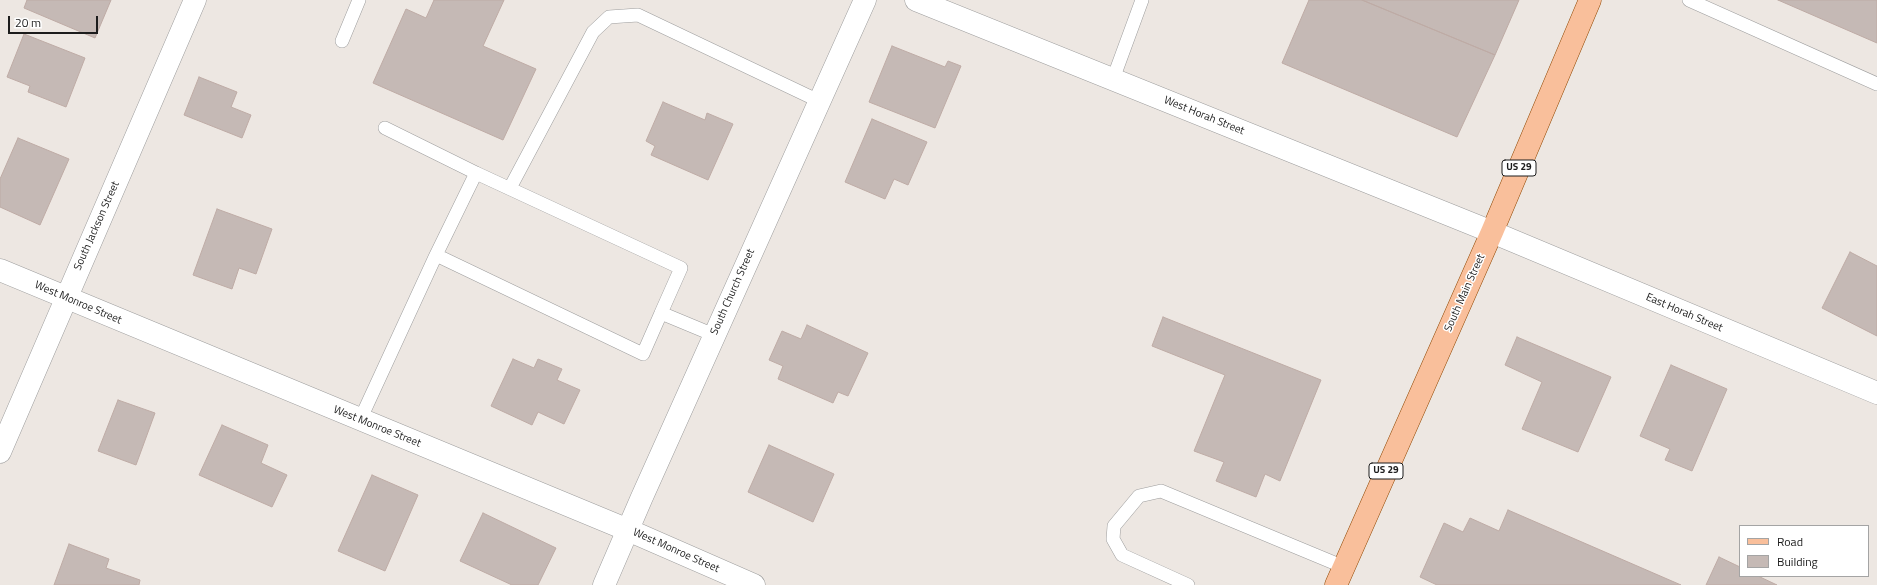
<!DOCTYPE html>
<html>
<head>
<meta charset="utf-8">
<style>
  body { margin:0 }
  #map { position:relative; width:1877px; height:585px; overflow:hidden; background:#ede7e2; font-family:"Titillium Web",sans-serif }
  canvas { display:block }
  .legend { position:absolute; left:1739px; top:525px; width:130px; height:52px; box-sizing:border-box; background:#fff; border:1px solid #a4a4a4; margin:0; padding:5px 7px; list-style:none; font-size:12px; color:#1c1c1c }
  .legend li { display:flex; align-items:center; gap:8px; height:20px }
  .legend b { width:20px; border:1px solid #a4a4a4 }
  .scale { position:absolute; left:8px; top:16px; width:90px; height:18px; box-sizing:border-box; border:2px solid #1c1c1c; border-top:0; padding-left:5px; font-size:12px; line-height:14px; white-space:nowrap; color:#1c1c1c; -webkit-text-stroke:3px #fff; paint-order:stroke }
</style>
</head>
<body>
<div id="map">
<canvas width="1877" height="585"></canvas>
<ul class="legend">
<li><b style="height:5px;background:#f9bf9b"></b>Road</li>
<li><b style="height:11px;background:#c5b9b5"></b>Building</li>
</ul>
<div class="scale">20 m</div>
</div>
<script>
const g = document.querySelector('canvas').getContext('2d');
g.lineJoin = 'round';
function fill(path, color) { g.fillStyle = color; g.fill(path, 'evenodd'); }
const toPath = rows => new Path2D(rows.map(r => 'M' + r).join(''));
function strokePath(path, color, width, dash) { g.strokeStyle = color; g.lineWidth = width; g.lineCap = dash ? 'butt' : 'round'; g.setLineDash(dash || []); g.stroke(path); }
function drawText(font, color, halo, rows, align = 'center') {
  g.font = font + ' "Titillium Web",sans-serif'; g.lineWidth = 3; g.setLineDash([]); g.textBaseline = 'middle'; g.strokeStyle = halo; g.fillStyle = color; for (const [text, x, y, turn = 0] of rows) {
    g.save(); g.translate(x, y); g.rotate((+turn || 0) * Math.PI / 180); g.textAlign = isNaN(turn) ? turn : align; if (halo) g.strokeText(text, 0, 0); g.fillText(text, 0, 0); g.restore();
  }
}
const building = toPath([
  [27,0,111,0,95,38,24,8,27,0],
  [434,0,504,0,483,46,536,69,503,140,373,83,406,9,426,18,434,0],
  [1309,0,1362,0,1495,55,1457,137,1282,63,1309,0],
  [1362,0,1519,0,1495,55,1362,0],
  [1778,0,1877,0,1877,43,1778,0],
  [24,34,85,58,66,107,28,92,30,86,7,77,24,34],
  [892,46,945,67,948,61,961,66,935,128,869,102,892,46],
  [199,77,237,92,231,107,251,115,242,138,184,115,199,77],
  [663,102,705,120,707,113,733,124,708,180,651,155,655,146,646,141,663,102],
  [872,119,927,142,908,185,894,179,885,199,845,182,872,119],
  [18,138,69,159,40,225,0,207,0,179,18,138],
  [217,209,272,229,256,274,239,268,232,289,193,275,217,209],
  [1850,252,1877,266,1877,336,1822,308,1850,252],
  [1163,317,1321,380,1280,481,1265,474,1256,497,1216,481,1224,462,1194,451,1225,375,1152,346,1163,317],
  [807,325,868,353,848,396,838,392,833,403,778,379,783,366,769,360,782,331,801,339,807,325],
  [1517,337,1611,377,1578,452,1522,429,1542,382,1505,365,1517,337],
  [513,359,534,368,538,359,562,369,557,380,580,390,564,424,538,412,532,425,491,406,513,359],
  [1671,365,1727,389,1692,471,1665,460,1670,449,1640,436,1671,365],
  [118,400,155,413,136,465,98,451,118,400],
  [222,425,268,445,261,463,287,475,272,507,199,475,222,425],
  [769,445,834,474,813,522,748,492,769,445],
  [372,475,418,495,385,571,338,551,372,475],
  [1508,510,1681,585,1437,585,1420,577,1444,523,1463,532,1470,518,1499,531,1508,510],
  [483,513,556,548,538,585,512,585,460,561,483,513],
  [69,544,109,559,106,568,140,580,139,585,54,585,69,544],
  [1719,557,1740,567,1740,576,1758,576,1777,585,1706,585,1719,557]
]);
fill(building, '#c5b9b5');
strokePath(building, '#beaba5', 1);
const service = toPath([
  [1689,0,1877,84],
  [342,41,359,0],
  [1113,79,1142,0],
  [385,128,476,173],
  [510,188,593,32,609,17,638,15,819,101],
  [436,255,476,173,681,268,661,313],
  [360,420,436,255,643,354,661,313,714,335],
  [1188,585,1122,555,1113,539,1114,526,1139,496,1161,491,1344,567]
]);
const minor = toPath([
  [916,0,1492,232,1877,393],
  [0,452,195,0],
  [604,585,642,497,865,0]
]);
const tertiary = toPath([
  [0,270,628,530,754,585]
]);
const primary = toPath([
  [1336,585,1492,232,1590,0]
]);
strokePath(service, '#9d9d9d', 14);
strokePath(minor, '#9d9d9d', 23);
strokePath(tertiary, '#9d9d9d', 23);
strokePath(primary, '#914803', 23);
strokePath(service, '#fff', 13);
strokePath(minor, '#fff', 22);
strokePath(tertiary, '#fff', 22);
strokePath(primary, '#f9bf9b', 22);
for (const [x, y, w] of [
  [1519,168,34],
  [1386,471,34]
]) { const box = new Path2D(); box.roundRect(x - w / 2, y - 8, w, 16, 3); g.fillStyle = '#fff'; g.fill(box); strokePath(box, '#1c1c1c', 1); }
drawText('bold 10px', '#1c1c1c', null, [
  ["US 29",1519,168],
  ["US 29",1386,471]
]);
drawText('11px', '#1c1c1c', '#fff', [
  ["West Horah Street",1204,116,22],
  ["South Jackson Street",97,226,-66],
  ["South Church Street",733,292,-66],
  ["South Main Street",1465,293,-66],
  ["West Monroe Street",78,303,23],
  ["East Horah Street",1684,313,23],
  ["West Monroe Street",377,427,22],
  ["West Monroe Street",676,551,24]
]);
</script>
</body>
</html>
